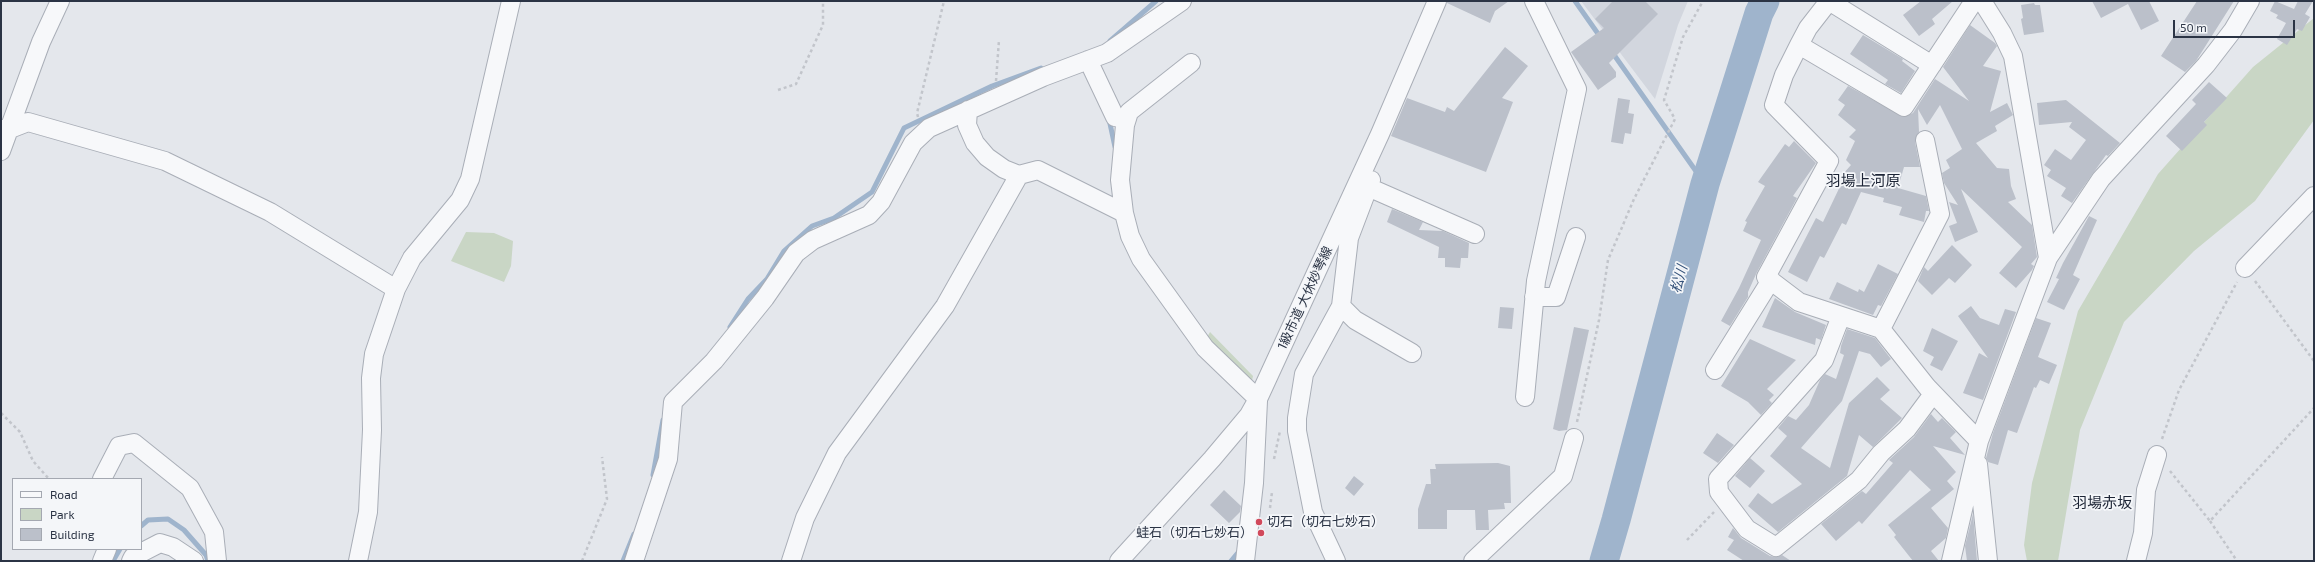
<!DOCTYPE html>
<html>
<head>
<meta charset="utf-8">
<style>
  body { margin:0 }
  #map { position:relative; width:2315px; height:562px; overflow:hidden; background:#e4e7ec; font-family:"Exo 2",sans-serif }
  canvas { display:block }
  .frame { position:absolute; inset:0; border:2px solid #2b3445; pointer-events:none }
  .legend { position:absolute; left:12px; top:478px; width:130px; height:72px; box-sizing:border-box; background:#f4f6f9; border:1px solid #a4a8b1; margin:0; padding:5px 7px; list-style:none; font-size:12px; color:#2b3445 }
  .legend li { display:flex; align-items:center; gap:8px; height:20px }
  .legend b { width:20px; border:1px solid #a4a8b1 }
  .scale { position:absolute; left:2173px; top:20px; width:122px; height:18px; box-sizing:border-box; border:2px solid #2b3445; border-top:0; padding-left:5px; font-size:12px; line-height:14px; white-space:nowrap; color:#2b3445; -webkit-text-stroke:3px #f4f6f9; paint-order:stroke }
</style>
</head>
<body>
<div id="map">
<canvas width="2315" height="562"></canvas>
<div class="frame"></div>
<ul class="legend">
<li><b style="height:5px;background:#f7f8fa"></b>Road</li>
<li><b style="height:11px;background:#c9d6c5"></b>Park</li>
<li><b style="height:11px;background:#bbc0ca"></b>Building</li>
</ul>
<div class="scale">50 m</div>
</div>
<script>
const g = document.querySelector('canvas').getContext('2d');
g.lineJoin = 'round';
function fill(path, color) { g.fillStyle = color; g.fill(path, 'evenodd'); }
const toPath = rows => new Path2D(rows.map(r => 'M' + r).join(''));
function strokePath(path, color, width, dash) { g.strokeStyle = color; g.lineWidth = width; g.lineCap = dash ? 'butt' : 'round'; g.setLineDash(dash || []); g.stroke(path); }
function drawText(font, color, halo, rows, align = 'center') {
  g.font = font + ' "Exo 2","Noto Sans JP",sans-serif'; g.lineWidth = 3.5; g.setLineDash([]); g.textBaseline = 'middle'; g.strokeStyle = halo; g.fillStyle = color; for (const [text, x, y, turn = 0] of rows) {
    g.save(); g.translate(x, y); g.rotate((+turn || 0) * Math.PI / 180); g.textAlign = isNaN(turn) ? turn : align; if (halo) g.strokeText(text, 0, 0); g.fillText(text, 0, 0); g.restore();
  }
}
fill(toPath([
  [1581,1,1688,1,1678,25,1655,99]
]), '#d2d6de');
fill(toPath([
  [2314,18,2314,120,2255,201,2194,251,2124,322,2080,430,2058,561,2027,561,2024,545,2032,483,2078,311,2158,174,2253,67],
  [466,232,494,233,513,241,511,266,504,282,451,261],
  [1210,332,1253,376,1251,385,1205,341]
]), '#c9d6c5');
strokePath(toPath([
  [1575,1,1601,38],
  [1110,41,1156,1],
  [1612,52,1705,184],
  [1109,119,1115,147],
  [730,327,748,299,767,279,784,251,812,226,834,218,872,192,904,128,992,86,1041,68],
  [653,475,663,420],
  [141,526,148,520,168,519,184,530,206,555,208,561],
  [113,561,120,549],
  [623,561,634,534],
  [1231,561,1241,549]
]), '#9fb4cc', 5);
strokePath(toPath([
  [1604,561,1616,520,1705,184,1759,13,1765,1]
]), '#9fb4cc', 29);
fill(toPath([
  [1447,1,1509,1,1495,11,1490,23,1447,3],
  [1613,1,1645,1,1658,14,1609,63,1616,72,1616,77,1598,90,1571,52,1604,28,1595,19],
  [1921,1,1953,1,1932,19,1935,24,1919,36,1903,15],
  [2092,1,2149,1,2159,21,2141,30,2128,4,2101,18],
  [2197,1,2234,1,2196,61,2185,72,2161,56],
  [2275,1,2294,9,2298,1,2313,1,2305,14,2310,17,2302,31,2297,29,2287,45,2277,39,2286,23,2276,18,2278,15,2270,11],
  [2034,3,2035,5,2040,5,2044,32,2024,35,2021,19,2023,18,2021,5],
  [1970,25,1995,43,1997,46,1983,66,2001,71,1990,112,2007,103,2013,115,1995,126,1997,131,1976,143,1997,168,2009,169,2011,186,2016,199,2008,202,2032,225,2037,257,2031,264,2034,266,2032,270,2016,288,1999,273,2022,247,1961,189,1978,232,1955,242,1949,226,1957,223,1949,202,1958,205,1944,183,1942,173,1950,168,1946,160,1962,149,1940,105,1927,125,1918,109,1919,132,1915,142,1920,167,1904,167,1898,188,1926,196,1929,211,1926,211,1924,222,1899,215,1902,207,1883,202,1884,198,1861,192,1846,225,1842,223,1824,258,1820,256,1807,282,1788,272,1816,218,1823,222,1845,176,1843,174,1851,165,1846,160,1855,141,1849,137,1856,130,1838,115,1845,105,1838,100,1848,86,1904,117,1913,113,1935,79,1969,101,1943,67],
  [1863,35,1903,59,1902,61,1915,71,1901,93,1885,84,1888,80,1850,54],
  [1505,47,1528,66,1502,98,1513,102,1486,172,1391,136,1407,98,1445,112,1447,107,1454,111],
  [2209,82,2227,98,2204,122,2207,125,2182,151,2166,136,2196,104,2192,100],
  [1618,98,1630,100,1628,113,1634,114,1631,134,1625,133,1623,144,1611,142],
  [2066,100,2120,143,2108,156,2106,155,2072,203,2061,196,2066,188,2047,176,2051,170,2044,165,2055,149,2071,160,2086,140,2069,127,2072,122,2039,125,2037,103],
  [1794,141,1816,163,1793,196,1797,198,1757,272,1748,292,1748,297,1730,326,1721,321,1739,288,1761,240,1743,231,1747,222,1745,221,1765,186,1758,182,1785,144,1789,147],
  [1392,209,1423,222,1419,230,1443,231,1469,243,1468,258,1461,258,1460,268,1445,267,1445,258,1438,258,1439,247,1387,222],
  [2089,216,2097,220,2073,275,2080,279,2064,310,2047,302,2059,279,2056,278,2063,263],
  [1952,245,1972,265,1955,283,1949,278,1932,295,1918,281,1924,267,1928,271],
  [1878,264,1898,274,1881,306,1878,305,1873,315,1829,299,1837,282,1858,292,1859,289,1864,292],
  [1775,298,1795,312,1826,325,1821,340,1816,338,1815,345,1762,327],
  [1971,306,1980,318,1999,325,2005,309,2016,312,1983,400,1963,393,1979,353,1988,358,1958,316],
  [1500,307,1514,308,1512,329,1498,328],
  [2036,318,2051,323,2038,357,2057,365,2049,384,2040,380,2036,388,2034,387,2017,433,2008,430,1998,465,1988,462,1986,458,1993,433],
  [1574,327,1589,330,1567,430,1559,431,1553,429],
  [1932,328,1958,341,1942,371,1930,365,1934,357,1923,351],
  [1847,329,1875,338,1891,359,1881,367,1870,354,1859,351,1842,401,1801,448,1830,468,1849,403,1877,377,1890,390,1880,399,1902,418,1873,447,1859,435,1847,476,1778,532,1748,506,1758,493,1772,504,1802,484,1770,456,1787,436,1778,428,1788,416,1796,420,1809,405,1820,380,1825,374,1836,379,1844,355,1840,353,1841,346],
  [1750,339,1796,360,1767,389,1774,395,1769,400,1772,403,1761,415,1748,402,1721,386],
  [1931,414,1938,422,1942,418,1956,432,1950,438,1965,455,1933,446,1956,472,1947,481,1954,489,1931,508,1948,528,1946,538,1931,551,1939,561,1913,561,1894,537,1896,535,1888,525,1931,490,1910,470,1862,524,1859,521,1836,541,1821,524,1862,491,1866,494,1893,463,1889,460,1914,437],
  [1717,433,1734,445,1718,463,1703,453],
  [1750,458,1765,471,1750,488,1735,476],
  [1498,463,1510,466,1511,503,1504,503,1505,509,1488,510,1489,530,1476,530,1475,510,1447,510,1447,529,1418,529,1418,509,1426,484,1431,484,1430,469,1436,469,1435,464],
  [1354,476,1364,484,1354,496,1345,488],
  [1224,490,1241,506,1240,512,1229,523,1210,505],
  [1973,514,1977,561,1967,561,1965,546],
  [1733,528,1741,538,1770,556,1776,557,1782,555,1791,561,1744,561,1727,550,1734,540,1728,537]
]), '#bbc0ca');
const minor = toPath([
  [1829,1,1808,28,1799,45,1784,75,1774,105,1829,161,1766,277,1799,302,1881,329,1927,387,1979,441],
  [1829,1,1932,65],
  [1982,1,2002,33,2013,56,2048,258],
  [1799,45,1904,107,1974,1],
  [1088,60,1115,117,1127,119],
  [1191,63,1129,112,1125,125,1120,180,1124,213,1130,236,1141,259,1205,348,1258,399],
  [968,110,967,125,975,143,987,157,1004,169,1019,175],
  [1,129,10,129,28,122,165,161,270,212,396,289],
  [1,151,41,42,60,1],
  [1368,187,1475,234],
  [2245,268,2314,196],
  [1534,297,1556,297,1576,237],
  [1341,306,1355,320,1412,353],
  [1841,316,1824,360,1718,479,1719,492,1747,529,1776,547,1859,480,1881,453,1907,429,1933,394],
  [1881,329,1940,214,1925,140],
  [1715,370,1771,280],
  [1525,397,1536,281,1577,89,1534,1],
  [1978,464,1988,561],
  [102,479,119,446,134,443,190,488,214,532,217,561],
  [102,561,107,549],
  [131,561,133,557,160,543,173,547,194,561],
  [358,561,368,512,372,430,371,378,374,354,396,289,412,258,460,200,470,179,511,1],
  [634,561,668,459,673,402,714,361,765,298,796,253,813,240,869,215,881,202,913,143,929,128,1043,77,1107,53,1182,1],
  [791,561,805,518,837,453,945,306,1019,175,1038,170,1124,213],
  [1119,561,1212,459,1249,415,1258,399,1380,134,1437,1],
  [1245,561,1254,483,1258,401],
  [1336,561,1313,512,1297,431,1297,418,1304,374,1341,306,1349,238,1371,180],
  [1473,561,1563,476,1574,438],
  [1951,561,1979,441,2048,258,2101,179,2206,65,2233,30,2250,1],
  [2136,561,2143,533,2146,490,2157,455]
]);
strokePath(minor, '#a9aeb7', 20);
strokePath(toPath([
  [996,81,999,40],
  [778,90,796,84,823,25,823,1],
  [918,117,917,113,944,1],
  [2255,281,2314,361],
  [1,413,20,432,33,461,49,479],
  [1577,422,1599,320,1608,260,1634,199,1675,119,1664,100,1683,37,1703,1],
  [2162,439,2179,390,2237,282],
  [1274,459,1280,431],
  [2170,471,2210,521,2314,408],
  [1270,508,1272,492],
  [2210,521,2237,561],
  [1687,540,1714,512],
  [582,561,607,499,602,457]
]), '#c2c5cb', 2.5, [3, 3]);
strokePath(minor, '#f7f8fa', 18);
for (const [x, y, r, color] of [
  [1259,522,4,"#d1495b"],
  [1261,533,4,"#d1495b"]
]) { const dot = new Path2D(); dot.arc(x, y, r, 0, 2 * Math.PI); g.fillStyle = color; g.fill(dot); strokePath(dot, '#f4f6f9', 1.5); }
drawText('13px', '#2b3445', '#f4f6f9', [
  ["1級市道 大休妙琴線",1305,298,-65]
]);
drawText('13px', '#2b3445', '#f4f6f9', [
  ["切石（切石七妙石）",1267,522],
  ["蛙石（切石七妙石）",1253,533,"right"]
], 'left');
drawText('italic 14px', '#34527a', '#f4f6f9', [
  ["松川",1679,279,-75]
]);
drawText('15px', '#1d2536', '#f4f6f9', [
  ["羽場上河原",1863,181],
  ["羽場赤坂",2102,503]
]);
</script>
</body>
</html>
